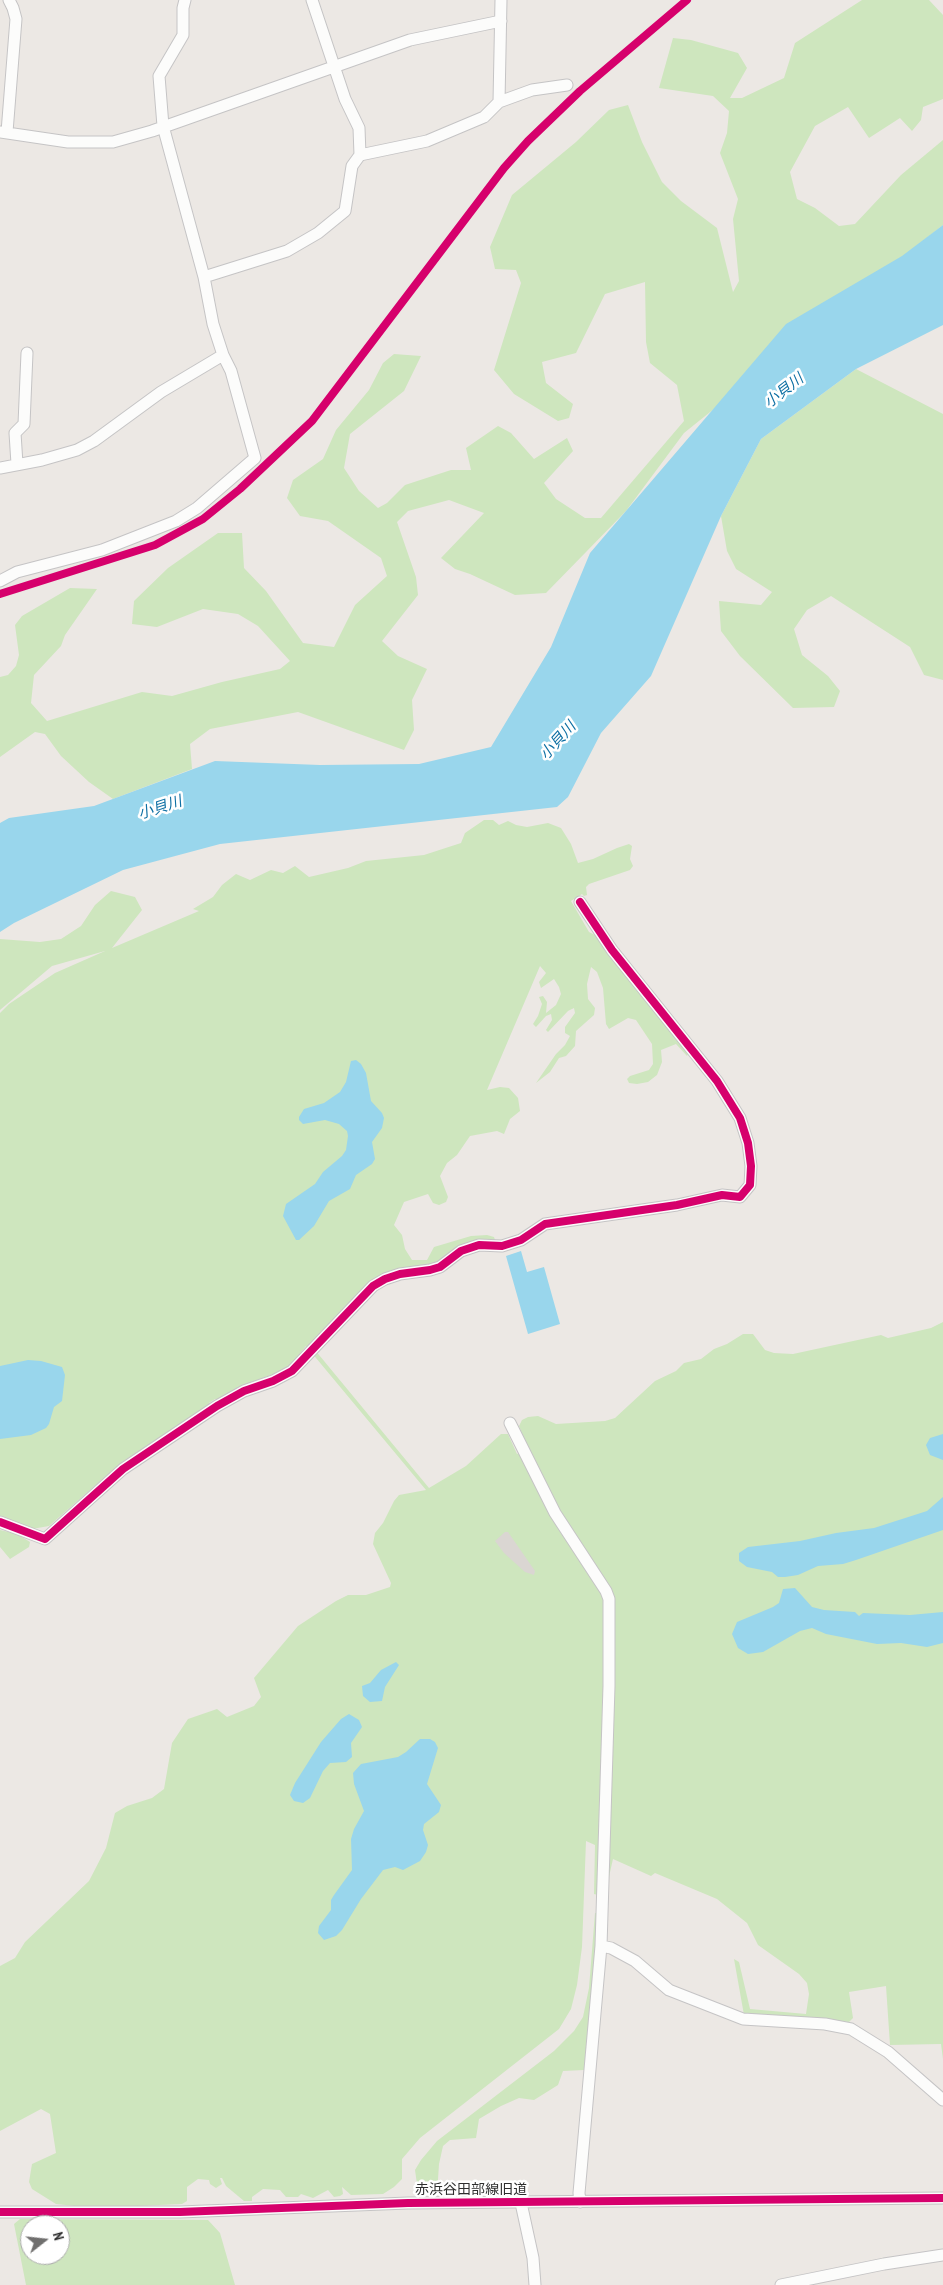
<!DOCTYPE html>
<html>
<head>
<meta charset="utf-8">
<style>
  body { margin:0 }
  #map { position:relative; width:943px; height:2285px; overflow:hidden; background:#ece8e4; font-family:"PT Sans Narrow",sans-serif }
  canvas { display:block }
  .north { position:absolute; left:20px; top:2215px; width:50px; height:50px; box-sizing:border-box; background:#fff; border:1px solid #ababab; border-radius:50%; rotate:74deg; font-size:14px; font-weight:700; line-height:20px; text-align:center; color:#2e2e2e }
  .north::after { content:''; display:block; margin:auto; width:18px; height:22px; background:#706f6e; clip-path:polygon(50% 0,100% 100%,50% 72%,0 100%) }
</style>
</head>
<body>
<div id="map">
<canvas width="943" height="2285"></canvas>
<div class="north">N</div>
</div>
<script>
const g = document.querySelector('canvas').getContext('2d');
g.lineJoin = 'round';
function fill(path, color) { g.fillStyle = color; g.fill(path, 'evenodd'); }
const toPath = rows => new Path2D(rows.map(r => 'M' + r).join(''));
function strokePath(path, color, width, dash) { g.strokeStyle = color; g.lineWidth = width; g.lineCap = dash ? 'butt' : 'round'; g.setLineDash(dash || []); g.stroke(path); }
function drawText(font, color, halo, rows, align = 'center') {
  g.font = font + ' "PT Sans Narrow","Noto Sans JP",sans-serif'; g.lineWidth = 5; g.setLineDash([]); g.textBaseline = 'middle'; g.strokeStyle = halo; g.fillStyle = color; for (const [text, x, y, turn = 0] of rows) {
    g.save(); g.translate(x, y); g.rotate((+turn || 0) * Math.PI / 180); g.textAlign = isNaN(turn) ? turn : align; if (halo) g.strokeText(text, 0, 0); g.fillText(text, 0, 0); g.restore();
  }
}
fill(toPath([
  [862,0,929,0,943,15,943,99,923,107,921,120,912,131,900,118,869,138,848,107,815,126,790,172,797,199,815,208,839,226,855,224,901,175,943,140,943,225,684,433,626,511,546,593,515,595,470,574,455,569,441,558,484,513,449,500,408,511,397,522,416,577,418,595,382,641,398,656,427,669,412,700,414,730,404,750,298,712,210,729,190,744,192,769,113,799,89,782,61,756,45,734,35,732,0,757,0,677,8,675,16,666,19,655,15,625,22,616,70,588,97,589,65,635,61,646,34,675,31,703,47,721,142,692,172,696,222,682,280,669,290,661,258,626,238,614,203,609,157,627,132,624,134,601,168,568,218,533,242,533,244,568,266,591,303,643,334,647,355,605,387,576,381,558,328,521,300,516,287,498,293,480,323,459,336,430,369,390,383,363,394,354,421,356,404,391,350,434,344,468,359,491,378,508,387,503,405,485,451,470,471,470,466,448,498,426,511,433,534,459,567,438,573,451,544,483,556,499,585,518,601,518,684,421,677,385,650,363,646,342,645,282,605,294,576,353,542,362,546,383,573,404,569,418,558,421,514,394,494,370,521,283,516,270,495,269,490,247,512,195,576,142,609,110,628,105,642,142,662,182,681,201,717,228,733,292,739,281,733,219,738,199,720,153,727,133,729,111,713,96,659,88,673,38,691,40,738,53,747,68,730,98,742,98,784,78,795,43],
  [856,369,943,414,943,680,924,675,910,647,831,596,807,610,794,629,802,655,828,676,840,691,834,707,793,708,740,656,721,631,719,601,761,605,772,592,736,569,727,551,721,516,761,439],
  [484,820,493,820,499,825,508,821,516,825,527,827,548,823,561,828,571,844,578,863,593,859,617,848,629,844,632,846,630,859,633,866,630,870,589,884,586,887,587,895,584,896,582,894,571,901,589,932,595,935,688,1054,687,1056,676,1044,661,1050,662,1062,657,1075,648,1082,637,1084,629,1083,627,1079,630,1076,649,1070,653,1064,652,1044,636,1020,628,1018,609,1029,606,1024,603,988,597,972,591,967,587,984,588,999,595,1008,594,1015,576,1031,575,1046,566,1056,559,1058,550,1072,536,1083,556,1054,565,1045,570,1036,565,1033,565,1027,575,1013,574,1008,568,1011,548,1032,546,1030,552,1020,551,1014,546,1016,536,1027,533,1024,538,1016,542,1004,539,997,543,996,547,1002,546,1013,556,1005,561,994,559,987,554,979,541,988,539,982,546,973,540,966,487,1090,500,1087,509,1088,518,1098,520,1111,510,1119,504,1134,497,1131,470,1136,457,1155,447,1163,440,1176,448,1197,446,1202,439,1205,433,1203,428,1194,404,1202,394,1225,402,1235,405,1249,412,1260,427,1260,434,1247,471,1236,487,1235,494,1237,495,1240,430,1265,385,1273,373,1280,310,1344,429,1488,466,1466,501,1434,508,1434,517,1454,528,1448,519,1426,522,1420,528,1417,538,1416,556,1424,605,1421,615,1418,655,1381,676,1371,684,1363,701,1359,714,1349,727,1344,743,1334,753,1334,765,1350,774,1353,793,1354,881,1335,888,1338,931,1328,943,1322,943,2059,941,2044,890,2045,886,1986,849,1992,853,2018,849,2022,744,2015,734,1959,739,1962,750,2009,806,2014,809,1994,807,1983,799,1974,758,1945,747,1923,717,1899,655,1873,651,1876,613,1859,608,1881,598,1895,594,1894,595,1845,586,1841,582,1947,577,1985,571,2009,559,2029,420,2138,402,2159,402,2179,394,2187,383,2194,351,2195,342,2187,343,2194,340,2196,334,2197,328,2190,313,2198,301,2194,298,2197,286,2197,280,2190,263,2189,252,2197,252,2201,244,2201,226,2186,222,2178,220,2178,222,2184,216,2188,210,2184,209,2180,198,2179,187,2187,187,2201,182,2204,93,2208,56,2204,32,2189,29,2182,32,2164,56,2153,50,2114,41,2109,0,2131,0,1966,15,1958,25,1942,89,1881,106,1848,115,1813,127,1806,152,1798,164,1789,172,1743,188,1719,217,1709,227,1717,254,1706,261,1697,254,1678,298,1626,336,1601,348,1595,366,1595,390,1587,391,1583,373,1544,375,1533,383,1523,394,1501,399,1495,426,1490,306,1346,291,1365,284,1370,241,1386,219,1399,215,1399,209,1403,209,1405,122,1462,49,1526,32,1529,0,1516,0,1013,9,1004,55,973,105,951,52,966,0,1010,0,939,40,942,61,939,81,926,95,905,111,891,135,897,142,910,112,948,199,911,193,909,213,897,222,885,236,874,250,880,271,870,283,873,295,866,309,877,348,868,366,861,424,855,461,843,465,833],
  [0,1530,17,1534,30,1542,29,1547,10,1559,0,1547],
  [595,1913,597,1913,598,1938,587,2065,584,2070,563,2071,558,2085,534,2100,519,2098,501,2106,479,2119,476,2138,450,2140,443,2146,439,2164,437,2195,432,2194,417,2184,415,2170,421,2160,437,2141,554,2051,574,2031,583,2017,589,1988],
  [20,2219,208,2220,220,2233,235,2285,26,2285,14,2224],
  [30,2225,60,2225,60,2255,30,2255]
]), '#cee6be');
fill(toPath([
  [505,1532,508,1532,535,1571,534,1575,525,1572,504,1553,495,1541]
]), '#dad6d2');
fill(toPath([
  [943,225,943,325,856,369,761,439,721,516,651,676,601,733,568,797,557,807,220,844,123,870,14,923,0,932,0,823,9,818,94,806,215,761,320,765,419,764,491,747,551,647,590,553,786,324,902,256],
  [356,1060,361,1064,366,1073,371,1101,382,1113,384,1118,382,1128,372,1142,375,1159,372,1164,356,1175,350,1189,329,1201,314,1226,299,1240,296,1240,283,1216,286,1204,315,1184,323,1172,342,1156,346,1150,348,1136,347,1131,339,1124,325,1120,303,1124,299,1120,299,1117,304,1109,324,1103,340,1092,346,1082,351,1061],
  [521,1251,527,1272,544,1267,560,1324,528,1334,506,1256],
  [28,1360,41,1361,62,1367,65,1375,62,1401,54,1407,49,1424,46,1428,31,1435,0,1439,0,1366],
  [943,1434,943,1460,930,1455,926,1445,930,1438],
  [943,1497,943,1530,856,1560,843,1564,818,1566,798,1575,785,1577,778,1577,772,1572,747,1567,739,1561,739,1553,748,1547,800,1541,836,1533,874,1528,927,1511],
  [795,1588,812,1607,824,1610,855,1612,859,1616,863,1613,910,1615,943,1612,943,1643,927,1647,901,1643,877,1644,826,1634,812,1628,800,1631,763,1652,748,1654,738,1648,732,1634,737,1622,773,1607,779,1603,783,1589],
  [396,1662,399,1665,385,1687,382,1701,370,1702,363,1696,362,1686,370,1683,381,1670],
  [349,1714,359,1720,362,1727,351,1743,352,1757,346,1762,330,1763,323,1771,310,1798,303,1803,294,1801,290,1795,295,1783,321,1742,341,1719],
  [420,1739,430,1739,435,1742,438,1748,427,1784,441,1805,439,1812,424,1824,423,1830,428,1845,426,1852,420,1861,403,1870,395,1867,383,1870,361,1899,342,1930,336,1936,324,1940,318,1933,319,1926,331,1910,331,1900,334,1895,352,1870,351,1839,354,1829,364,1811,354,1784,353,1773,361,1764,398,1757,406,1752]
]), '#99d6ec');
const minor = toPath([
  [499,102,501,0],
  [0,132,68,142,113,142,152,131,410,40,501,21],
  [7,132,16,19,13,8,9,0],
  [360,155,427,141,484,117,499,102,532,90,567,85],
  [204,277,287,251,318,233,345,211,352,166,360,155,359,128,345,99,312,0],
  [17,464,15,433,24,424,27,353],
  [0,468,42,460,77,450,94,441,161,392,223,355],
  [0,581,17,572,102,550,176,521,197,508,255,458,231,371,223,355,213,324,204,277,163,126,159,76,183,35,183,8,185,0],
  [510,1423,555,1513,606,1591,609,1599,609,1686,601,1946],
  [0,1522,45,1539,123,1469,217,1406,244,1391,273,1381,292,1371,373,1286,385,1279,400,1274,430,1270,440,1267,461,1251,479,1245,502,1246,521,1240,545,1224,677,1205,722,1195,740,1197,750,1185,751,1166,748,1143,740,1118,717,1081,612,950,580,902],
  [580,2202,579,2193,601,1946,611,1948,635,1961,669,1990,743,2019,825,2024,851,2029,888,2052,943,2100],
  [521,2203,533,2258,535,2285],
  [0,2212,180,2212,408,2203,943,2198],
  [781,2285,884,2264,943,2255]
]);
strokePath(minor, '#c5c4c5', 13);
strokePath(minor, '#fcfcfb', 11);
strokePath(toPath([
  [0,594,155,545,203,519,240,489,312,421,504,168,528,141,580,91,687,0],
  [0,1522,45,1539,123,1469,217,1406,244,1391,273,1381,292,1371,373,1286,385,1279,400,1274,430,1270,440,1267,461,1251,479,1245,502,1246,521,1240,545,1224,677,1205,722,1195,740,1197,750,1185,751,1166,748,1143,740,1118,717,1081,612,950,580,902],
  [0,2212,180,2212,408,2203,943,2198]
]), '#d6006c', 8);
drawText('14px', '#2e2e2e', '#fff', [
  ["赤浜谷田部線旧道",471,2190]
]);
drawText('italic 15px', '#0d6fa3', '#fff', [
  ["小貝川",784,391,-38],
  ["小貝川",558,741,-48],
  ["小貝川",160,808,-18]
]);
</script>
</body>
</html>
